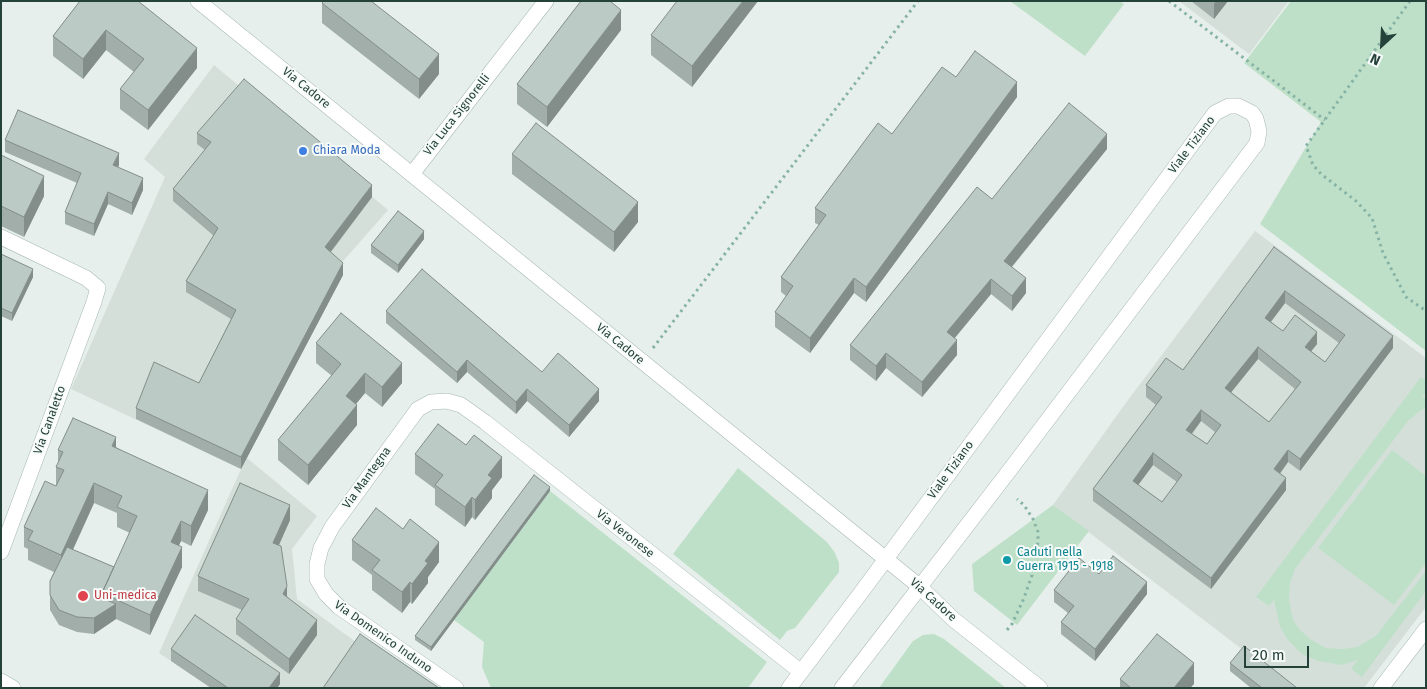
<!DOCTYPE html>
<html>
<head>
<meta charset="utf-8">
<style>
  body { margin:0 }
  #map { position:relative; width:1427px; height:689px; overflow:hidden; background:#e6efeb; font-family:"Fira Sans",sans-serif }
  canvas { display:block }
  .frame { position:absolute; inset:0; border:2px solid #24423a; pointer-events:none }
  .north { position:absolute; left:1357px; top:20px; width:50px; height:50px; -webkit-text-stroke:4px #f7fbf9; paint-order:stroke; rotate:205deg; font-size:14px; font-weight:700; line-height:20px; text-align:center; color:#24423a }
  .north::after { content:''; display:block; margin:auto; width:18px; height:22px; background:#24423a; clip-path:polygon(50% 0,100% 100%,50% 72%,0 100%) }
  .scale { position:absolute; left:1244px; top:646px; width:65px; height:22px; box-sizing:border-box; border:2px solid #24423a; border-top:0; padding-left:6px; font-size:15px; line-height:18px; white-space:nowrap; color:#24423a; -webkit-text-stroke:4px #f7fbf9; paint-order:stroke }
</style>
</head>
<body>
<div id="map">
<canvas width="1427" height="689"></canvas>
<div class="frame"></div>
<div class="north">N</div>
<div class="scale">20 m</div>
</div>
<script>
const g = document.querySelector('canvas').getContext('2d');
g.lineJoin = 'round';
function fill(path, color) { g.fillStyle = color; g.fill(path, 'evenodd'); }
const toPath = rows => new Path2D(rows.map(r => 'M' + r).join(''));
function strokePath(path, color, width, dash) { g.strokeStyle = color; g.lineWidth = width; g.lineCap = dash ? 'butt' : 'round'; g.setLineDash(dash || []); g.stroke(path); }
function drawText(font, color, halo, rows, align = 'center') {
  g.font = font + ' "Fira Sans",sans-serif'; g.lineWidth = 4; g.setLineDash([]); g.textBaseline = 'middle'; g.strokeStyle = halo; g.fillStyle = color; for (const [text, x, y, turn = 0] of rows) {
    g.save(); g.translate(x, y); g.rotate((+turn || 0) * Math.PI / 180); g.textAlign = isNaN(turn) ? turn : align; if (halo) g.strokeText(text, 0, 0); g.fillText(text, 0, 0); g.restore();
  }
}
fill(toPath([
  [1179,1,1289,1,1249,54],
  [214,65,388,210,337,268,343,275,247,458,317,516,292,549,297,599,360,645,422,688,211,688,159,653,241,469,71,389,165,177,144,159],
  [1255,231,1426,358,1426,607,1364,688,1293,688,1053,505,1125,404]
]), '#d4dfda');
fill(toPath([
  [1010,1,1120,1,1124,4,1085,56],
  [1291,1,1426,1,1426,351,1260,224,1321,122,1244,63],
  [1421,377,1426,380,1426,392,1422,397,1426,397,1426,408,1421,410,1408,421,1295,569,1290,583,1289,600,1293,620,1300,630,1310,639,1326,648,1343,649,1357,647,1376,636,1426,571,1426,591,1362,677,1351,669,1358,660,1342,665,1318,661,1302,654,1288,640,1280,627,1274,600,1269,606,1256,597],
  [1392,450,1426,476,1426,563,1394,605,1318,548],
  [738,468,827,542,835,553,839,563,839,572,795,628,787,631,780,640,673,554],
  [550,491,767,662,748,688,491,688,482,667,484,642,454,620],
  [1053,505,1089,531,1017,625,974,591,972,564],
  [934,634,944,639,1006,688,879,688,913,641,923,635]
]), '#bfe0c8');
const street = toPath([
  [198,1,919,586,953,619,1040,688],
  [412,174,546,1],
  [1,237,86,278,98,288,94,302,1,552],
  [456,688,339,607,326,594,317,579,317,564,321,548,332,527,418,409,431,402,447,401,461,405,485,422,801,672],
  [789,688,863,590,1215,113,1229,106,1238,106,1252,113,1256,119,1259,131,1257,143,1009,471,842,688],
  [1381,688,1426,629]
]);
const secondary = toPath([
  [1,681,13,688]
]);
strokePath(street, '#a8b8b2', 16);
strokePath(secondary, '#a4bbb3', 16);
strokePath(toPath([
  [1169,1,1325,120],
  [1410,1,1306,146,1313,165,1321,174,1356,201,1372,218,1383,253,1406,297,1426,311],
  [653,348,918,1],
  [1007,630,1012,624,1024,598,1032,575,1038,542,1038,532,1033,519,1024,505,1017,499]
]), '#86b3a5', 3, [2.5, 4]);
strokePath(street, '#fff', 15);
strokePath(secondary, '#fff', 15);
fill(toPath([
  [80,1,197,68,148,130,120,109,120,89,134,72,106,50,83,79,53,56,53,36],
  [758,1,692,87,651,55,651,35],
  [1191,1,1228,1,1214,19],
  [322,3,439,74,419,99,322,23],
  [621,30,547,127,517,104,517,84],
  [956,77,1017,97,866,302,854,293,810,353,775,327,775,312,786,296,781,292,781,277,819,225,815,223,815,208,892,134],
  [197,133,372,197,331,252,343,275,241,469,136,419,136,408,199,383,231,319,186,292,186,281,214,236,173,201,173,189,205,150,197,144],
  [5,140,119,165,118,167,143,190,132,215,108,204,94,236,65,224,65,212,77,183,5,152],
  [1107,149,1012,267,1026,293,1012,311,991,294,955,338,957,355,922,397,886,368,876,381,850,360,850,345,992,199],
  [512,154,638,222,614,252,512,174],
  [1,155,44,196,24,237,1,226],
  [424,239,398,273,371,253,371,245],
  [1274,247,1393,348,1300,471,1288,462,1280,474,1286,490,1211,589,1093,501,1093,489,1156,405,1146,397,1146,385,1183,370],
  [1285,303,1339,343,1325,362,1311,351,1317,344,1283,331,1271,322],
  [1258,359,1295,389,1269,422,1231,392],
  [1201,421,1215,432,1207,444,1192,434],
  [1153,465,1177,482,1162,502,1138,485],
  [1,254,33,277,12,321,1,316],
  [386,311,542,372,599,401,569,437,527,401,516,414,467,372,457,383,386,323],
  [316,343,402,383,382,407,365,393,356,404,357,425,308,485,278,460,278,440,332,376,316,363],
  [116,447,208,510,191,546,181,541,179,545,182,567,150,635,116,619,94,634,77,632,59,625,50,610,50,581,54,572,28,560,28,549,24,547,24,527,56,486,56,467,58,463,58,450],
  [94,503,117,513,117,527,130,533,114,567,73,550],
  [415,454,502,477,492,490,492,498,475,520,472,517,465,527,435,505,435,489,415,474],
  [550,491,431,651,415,640,415,636],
  [290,520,279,545,287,596,317,635,289,674,236,634,236,619,242,610,198,591,198,576],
  [352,540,439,562,428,577,428,583,412,604,410,602,402,613,372,590,372,575,352,560],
  [1099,574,1147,594,1095,661,1061,634,1061,622,1068,613,1054,602,1054,590],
  [171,649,280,684,277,688,211,688,171,661],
  [1230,663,1297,688,1251,688,1230,671],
  [1120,679,1194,684,1190,688,1120,688]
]), '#a1aea9');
fill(toPath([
  [743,1,758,1,692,87,692,66],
  [1216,1,1228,1,1214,19,1214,4],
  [621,10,621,30,547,127,547,107],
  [106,30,106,50,83,79,83,59],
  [197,48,197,68,148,130,148,110],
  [439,54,439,74,419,99,419,79],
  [1017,82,1017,97,866,302,866,287],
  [1107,134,1107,149,1004,276,1004,261],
  [119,153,119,165,113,177,113,165],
  [44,176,44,196,24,237,24,217],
  [143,178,143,190,132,215,132,203],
  [372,185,372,197,325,259,325,247],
  [108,192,108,204,94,236,94,224],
  [638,202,638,222,614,252,614,232],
  [424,231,424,239,398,273,398,265],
  [343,263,343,275,241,469,241,457],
  [33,269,33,277,12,321,12,313],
  [854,278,854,293,810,353,810,338],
  [1026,278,1026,293,1012,311,1012,296],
  [991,279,991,294,947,347,947,332],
  [1285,291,1285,303,1265,329,1265,318],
  [1317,332,1317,344,1305,359,1305,347],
  [1393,336,1393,348,1300,471,1300,459],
  [957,340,957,355,922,397,922,382],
  [1258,347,1258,359,1225,400,1225,388],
  [886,353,886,368,876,381,876,366],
  [467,360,467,372,457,383,457,372],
  [402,363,402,383,382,407,382,387],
  [365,373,365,393,346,416,346,396],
  [527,389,527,401,516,414,516,402],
  [599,389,599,401,569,437,569,425],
  [357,405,357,425,308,485,308,465],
  [1201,410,1201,421,1186,441,1186,430],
  [116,437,116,457,112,446],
  [1288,450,1288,462,1274,481,1274,469],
  [1153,453,1153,465,1133,492,1133,481],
  [502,457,502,477,492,490,492,498,475,520,475,500,488,475],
  [1286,478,1286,490,1211,589,1211,578],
  [94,483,94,503,61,575,61,555],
  [550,487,550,491,431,651,431,647],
  [208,490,208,510,191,546,191,526],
  [472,497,472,517,465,527,465,507],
  [290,505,290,520,273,558,273,543],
  [181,521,181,541,171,562,171,542],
  [439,542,439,562,428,577,428,583,412,604,412,584,425,561],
  [182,547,182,567,150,635,150,615],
  [410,582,410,602,402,613,402,592],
  [1147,582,1147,594,1095,661,1095,649],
  [287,586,287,601,283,594],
  [116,604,116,619,94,634,94,618],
  [317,620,317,635,289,674,289,659],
  [1194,663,1194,684,1190,688,1174,688],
  [280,673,280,684,277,688,269,688]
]), '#838d89');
const building = toPath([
  [80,1,138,1,197,48,148,110,120,89,144,59,106,30,83,59,53,36,80,1],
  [324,1,371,1,439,54,419,79,322,3,324,1],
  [581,1,610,1,621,10,547,107,517,84,581,1],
  [677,1,743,1,692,66,651,35,677,1],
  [975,51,1017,82,866,287,854,278,810,338,775,312,793,286,781,277,826,215,815,208,878,123,892,134,942,67,956,77,975,51],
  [244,79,372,185,325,247,343,263,241,457,136,408,154,362,199,383,236,310,186,281,218,228,173,189,211,142,197,133,244,79],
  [1069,103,1107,134,1004,261,1026,278,1012,296,991,279,947,332,957,340,922,382,886,353,876,366,850,345,977,187,992,199,1069,103],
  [18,110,119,153,113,165,143,178,132,203,108,192,94,224,65,212,81,173,5,140,18,110],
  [536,123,638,202,614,232,512,154,536,123],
  [1,155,44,176,24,217,1,206,1,155],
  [398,211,424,231,398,265,371,245,398,211],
  [1274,247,1393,336,1300,459,1288,450,1274,469,1286,478,1211,578,1093,489,1162,397,1146,385,1166,358,1183,370,1274,247],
  [1285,291,1345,335,1325,362,1305,347,1317,332,1295,315,1283,331,1265,318,1285,291],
  [1258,347,1301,382,1269,422,1225,388,1258,347],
  [1201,410,1221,425,1207,444,1186,430,1201,410],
  [1153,453,1182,475,1162,502,1133,481,1153,453],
  [1,254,33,269,12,313,1,308,1,254],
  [422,269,542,372,558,353,599,389,569,425,527,389,516,402,467,360,457,372,386,311,422,269],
  [341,313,402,363,382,387,365,373,346,396,357,405,308,465,278,440,341,364,316,343,341,313],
  [73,418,116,437,112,446,208,490,191,526,181,521,171,542,182,547,150,615,102,593,137,516,117,507,122,496,94,483,61,555,28,540,33,531,24,527,45,481,56,486,64,470,56,467,63,452,58,450,73,418],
  [438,424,466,445,474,435,502,457,488,475,492,478,475,500,472,497,465,507,435,485,443,475,415,454,438,424],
  [534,475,550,487,431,647,415,636,534,475],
  [240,483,290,505,273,543,281,546,287,586,283,594,317,620,289,659,236,619,249,599,198,576,240,483],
  [376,508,403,529,410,519,439,542,425,561,428,563,412,584,410,582,402,592,372,570,380,560,352,540,376,508],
  [67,547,114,567,102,593,102,598,116,604,94,618,77,617,59,610,50,595,50,581,67,547],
  [1113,556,1147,582,1095,649,1061,622,1074,606,1054,590,1079,558,1099,574,1113,556],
  [195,615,280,673,269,688,228,688,171,649,195,615],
  [360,634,439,688,323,688,360,634],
  [1157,634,1194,663,1174,688,1131,688,1120,679,1157,634],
  [1244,646,1297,688,1262,688,1230,663,1244,646]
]);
fill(building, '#bbcac4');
strokePath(building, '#838d89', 1);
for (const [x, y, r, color] of [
  [303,151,5,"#3f7fe0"],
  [1007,560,5,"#0f9aa8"],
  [83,596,6,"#e0444e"]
]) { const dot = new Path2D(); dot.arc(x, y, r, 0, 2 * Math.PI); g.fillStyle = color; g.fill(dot); strokePath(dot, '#f7fbf9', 2); }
drawText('12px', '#24423a', '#f7fbf9', [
  ["Via Cadore",306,88,39],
  ["Via Luca Signorelli",457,115,-52],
  ["Viale Tiziano",1192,145,-53],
  ["Via Cadore",620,344,39],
  ["Via Canaletto",50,420,-70],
  ["Viale Tiziano",951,470,-54],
  ["Via Mantegna",367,478,-54],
  ["Via Veronese",625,534,38],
  ["Via Cadore",933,600,42],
  ["Via Domenico Induno",383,637,35]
]);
drawText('12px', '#366cbe', '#f7fbf9', [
  ["Chiara Moda",313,151]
], 'left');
drawText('12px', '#0d838f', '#f7fbf9', [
  ["Caduti nella",1017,553],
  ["Guerra 1915 - 1918",1017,567]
], 'left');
drawText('12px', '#be3a42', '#f7fbf9', [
  ["Uni-medica",94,596]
], 'left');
</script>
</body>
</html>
